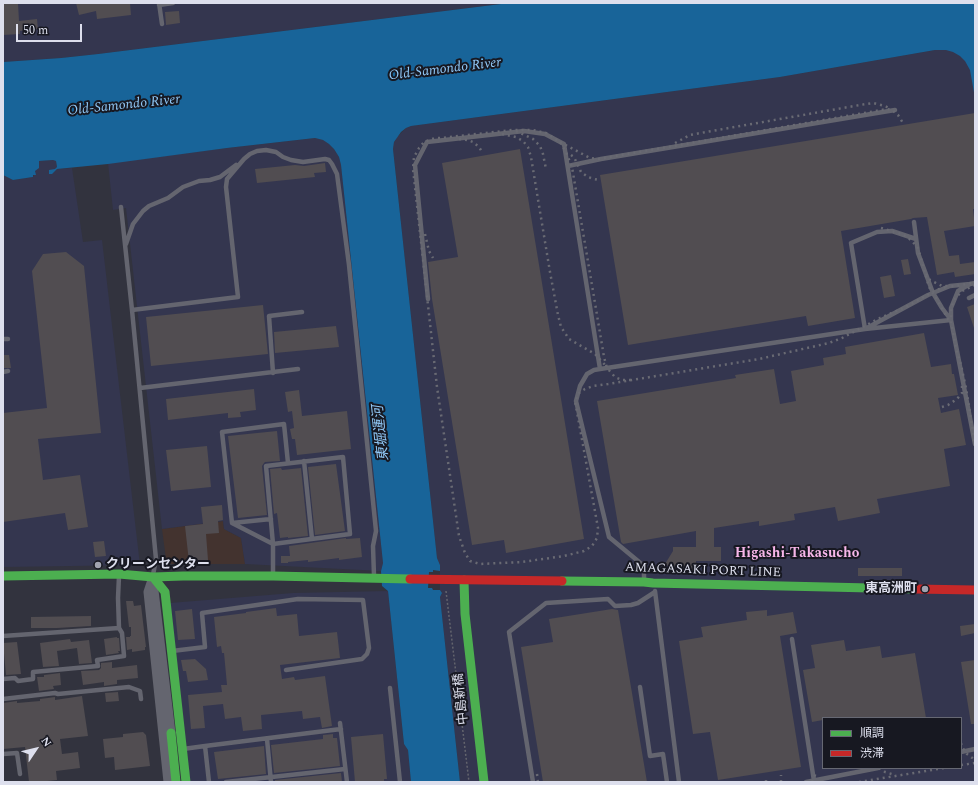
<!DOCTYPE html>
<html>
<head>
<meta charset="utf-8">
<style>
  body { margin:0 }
  #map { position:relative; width:978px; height:785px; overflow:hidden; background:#32333e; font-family:Spectral,"Noto Sans JP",serif }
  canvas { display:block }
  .frame { position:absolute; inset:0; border:4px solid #dddfed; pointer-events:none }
  .legend { position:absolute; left:822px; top:717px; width:140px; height:52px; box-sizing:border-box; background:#171821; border:1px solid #666873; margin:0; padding:5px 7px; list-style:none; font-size:12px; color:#dddfed }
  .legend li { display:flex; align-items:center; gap:8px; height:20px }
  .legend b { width:20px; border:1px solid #666873 }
  .north { position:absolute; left:16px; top:729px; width:40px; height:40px; -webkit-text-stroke:3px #171821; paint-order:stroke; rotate:55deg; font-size:11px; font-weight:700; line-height:16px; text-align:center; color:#dddfed }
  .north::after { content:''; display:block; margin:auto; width:14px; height:18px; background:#dddfed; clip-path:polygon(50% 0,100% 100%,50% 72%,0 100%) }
  .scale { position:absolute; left:16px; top:24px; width:66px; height:18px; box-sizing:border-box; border:2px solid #dddfed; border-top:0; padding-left:5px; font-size:12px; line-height:14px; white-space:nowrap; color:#dddfed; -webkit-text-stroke:3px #171821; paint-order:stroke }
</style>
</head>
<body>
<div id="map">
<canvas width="978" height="785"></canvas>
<div class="frame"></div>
<ul class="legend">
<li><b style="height:5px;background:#4caf50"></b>順調</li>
<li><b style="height:5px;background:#c62828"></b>渋滞</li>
</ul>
<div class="north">N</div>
<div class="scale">50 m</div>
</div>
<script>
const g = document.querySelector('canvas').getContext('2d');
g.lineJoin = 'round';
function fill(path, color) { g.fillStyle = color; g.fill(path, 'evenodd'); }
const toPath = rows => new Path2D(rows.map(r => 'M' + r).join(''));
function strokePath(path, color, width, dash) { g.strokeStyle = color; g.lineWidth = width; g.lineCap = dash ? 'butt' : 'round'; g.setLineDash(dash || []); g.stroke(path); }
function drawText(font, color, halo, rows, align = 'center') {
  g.font = font + ' Spectral,"Noto Sans JP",serif'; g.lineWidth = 4; g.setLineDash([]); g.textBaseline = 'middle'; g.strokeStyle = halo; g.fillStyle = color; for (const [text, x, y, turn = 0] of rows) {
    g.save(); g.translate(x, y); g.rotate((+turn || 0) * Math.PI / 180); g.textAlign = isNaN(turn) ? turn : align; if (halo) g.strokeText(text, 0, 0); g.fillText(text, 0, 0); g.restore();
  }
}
fill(toPath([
  [223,521,224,529,241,538,245,564,171,564,166,559,162,529]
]), '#43332f');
fill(toPath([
  [3,3,509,3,98,54,61,58,3,62],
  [975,48,975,782,460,782,440,597,442,593,440,590,440,565,437,558,393,149,394,142,397,137,406,128,411,126,780,77,935,50],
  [823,718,961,718,961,768,823,768],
  [315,138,323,140,329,144,334,149,339,157,341,165,383,563,381,571,245,564,241,538,224,529,223,521,162,529,126,208,113,210,108,163,227,148],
  [53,160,56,161,57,167,52,174,57,169,72,168,83,242,102,240,140,565,3,567,3,175,13,180,33,177,39,161],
  [388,591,404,744,408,750,411,782,190,782,170,603,293,593]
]), '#34364f');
fill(toPath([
  [509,3,975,3,975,98,970,70,965,61,960,56,953,52,946,50,935,50,780,77,411,126,406,128,401,132,394,142,393,149,437,558,440,565,440,571,433,570,433,572,429,572,428,588,432,588,433,590,440,590,442,593,440,597,460,782,411,782,408,750,404,744,388,591,382,586,381,571,383,563,341,165,339,157,334,149,329,144,323,140,315,138,227,148,108,164,57,169,52,174,49,174,49,170,55,169,57,167,56,161,53,160,39,161,39,168,35,171,36,175,33,175,33,177,13,180,3,175,3,62,61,58,98,54]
]), '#186499');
fill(toPath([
  [3,3,18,3,19,21,37,19,38,29,20,31,20,34,3,35],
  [76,3,130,3,131,15,97,19,96,11,79,15],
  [179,11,180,23,166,25,165,12],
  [975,113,975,209,973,209,975,226,944,231,949,256,959,255,960,264,975,262,975,274,955,277,954,272,937,275,927,217,913,218,911,219,841,231,855,318,808,326,806,316,628,345,600,175],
  [520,149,584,539,506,553,504,540,472,545,432,299,428,262,458,257,442,163],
  [325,163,326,172,314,173,315,177,257,183,255,169,295,165,304,166],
  [66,252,84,266,101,433,38,439,43,480,80,475,88,527,68,530,65,513,3,522,3,413,47,408,32,271,43,254],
  [908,259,911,274,904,275,901,260],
  [891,275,895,296,884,298,880,277],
  [975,304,975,328,974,328,967,307],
  [263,305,268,354,151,366,146,317],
  [336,326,339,347,275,353,274,332],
  [924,333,931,367,951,364,952,374,954,374,958,395,938,398,941,413,959,409,966,445,944,449,950,486,877,499,880,513,838,521,835,507,794,514,795,520,759,526,759,521,714,528,714,547,721,547,721,561,696,561,697,572,677,572,665,564,673,551,673,547,696,547,696,531,623,544,621,542,597,401,736,378,735,375,774,369,780,404,796,401,791,371,824,365,823,358,846,354,845,347],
  [3,355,9,355,11,368,3,368],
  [254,389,256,410,240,412,241,417,228,418,228,413,168,420,166,399],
  [299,390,302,416,347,411,351,449,297,455,295,439,292,439,290,429,294,428,292,411,288,412,285,392],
  [277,431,280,461,265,462,264,463,262,466,267,515,238,518,228,436],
  [207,446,211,487,171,491,166,450],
  [336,464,345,531,315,535,308,467],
  [281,468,282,470,301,468,308,536,288,538,288,537,280,538,277,513,274,514,270,469],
  [222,505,223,520,218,521,219,533,206,534,208,560,189,562,185,526,203,524,201,507],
  [346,538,346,539,360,538,362,557,339,560,339,558,308,562,308,560,288,562,288,563,281,563,281,556,290,556,289,546],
  [104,541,106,556,95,557,93,542],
  [858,568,902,568,902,576,858,576],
  [126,601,133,601,134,606,141,605,146,647,145,647,145,650,132,652,132,649,127,650,126,637,130,637,130,636,131,636,131,627,129,627],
  [276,608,277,616,297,614,299,636,337,632,340,658,280,665,282,679,294,677,295,680,325,676,332,726,322,728,320,717,303,719,302,711,261,715,262,729,243,731,241,717,225,719,223,704,203,706,205,728,191,729,188,695,222,692,221,685,227,685,224,653,222,653,221,646,217,647,214,617,246,613,246,612],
  [192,609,195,639,178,640,175,611],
  [612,609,618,610,647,782,543,782,521,647,553,642,549,619],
  [767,610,767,616,793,612,797,633,780,636,801,767,718,780,710,732,693,734,679,641,703,637,701,627,747,620,746,612],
  [91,616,91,626,57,628,31,628,31,617],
  [975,624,975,633,961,636,960,626],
  [117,637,117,638,119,638,120,651,118,651,119,653,106,655,104,639],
  [70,639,71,642,89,640,92,663,79,664,77,648,57,651,59,666,43,667,40,643],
  [844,640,846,651,880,646,882,658,915,653,926,718,823,718,823,720,812,722,803,670,815,668,811,645],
  [17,642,21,674,6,675,3,643],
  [195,659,206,669,208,680,188,682,186,671,183,671,181,660],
  [975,660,975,724,971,724,961,662],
  [112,662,112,668,137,665,138,678,117,680,117,684,104,686,104,682,83,685,81,671,99,670,101,668,101,663],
  [60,673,61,685,53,686,54,689,39,691,37,677,44,677,44,675],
  [118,692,119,701,106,702,105,693],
  [82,696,88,736,60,739,62,754,78,752,80,768,56,771,57,780,38,782,29,782,25,747,3,749,3,703,17,701,17,703,40,701,40,699,55,697,55,700],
  [143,732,146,735,150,766,115,770,114,757,105,758,103,739,123,737,123,734],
  [333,734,333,738,337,738,340,766,274,773,271,745,323,739,323,735],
  [383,734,387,779,384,779,384,782,355,782,351,737],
  [264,746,266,774,218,779,214,752],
  [341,773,342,782,275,782,275,780]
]), '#514d51');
strokePath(toPath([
  [446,591,469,782]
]), '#63646d', 1.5, [2, 2]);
strokePath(toPath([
  [159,3,162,24],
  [159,5,173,3],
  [568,166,601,159,895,110],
  [121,207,132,310,156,559,153,575],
  [916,239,892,231,877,232,851,243,865,329,928,295,950,286,970,284],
  [126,244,133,224,143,211,149,206,168,198,183,187,199,181,210,180,220,177,236,165],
  [975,283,970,284,958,291,951,308,951,320,975,444],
  [969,298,975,295],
  [428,299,415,165,427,142,524,131,545,134,564,144,600,369],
  [132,310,238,297,226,187,227,179,244,159,250,154,257,151,266,150,276,152,283,157,291,160,303,162,325,159,329,160,332,164,337,174,349,265,376,531,373,546,374,576],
  [3,339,8,339],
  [3,372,8,371],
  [273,373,269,316,302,312],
  [140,388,298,369],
  [304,461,312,539],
  [232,523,271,519],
  [273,575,273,544,266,466,343,457,350,534,273,544,232,523,222,432,284,424,288,463],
  [644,581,644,566,609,537,576,401,580,386,587,374,594,370,600,369,865,329,951,320,942,308,933,293,918,253,914,222],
  [655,591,679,782],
  [3,636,119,628],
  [792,639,814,781],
  [172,651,205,647,202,613,298,599,363,600,369,648,367,654,362,659,286,670],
  [3,679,15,678,18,681,33,679,33,672,98,666,97,660,124,656,122,633,119,628,118,598,119,576],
  [640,687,650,756,663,754,667,782],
  [390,688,400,782],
  [3,699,55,693,58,694,129,687,140,691,141,699],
  [340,723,347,782],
  [267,739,271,782],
  [183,749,205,746],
  [961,752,975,749],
  [3,754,17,753,20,774],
  [209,782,205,746,341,729],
  [226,782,345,769],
  [533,782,509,632,546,603,608,599,615,606,631,605,638,603,655,592],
  [806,782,878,768]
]), '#64656f', 4.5);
strokePath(toPath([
  [153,577,148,592,168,782],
  [153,582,171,733]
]), '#64656f', 9);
strokePath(toPath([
  [3,576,119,574,153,577,183,576,273,576,410,579],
  [153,577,165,592,186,782],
  [464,580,465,614,484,782],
  [562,581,644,582,653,583,914,589],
  [171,733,176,782]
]), '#4caf50', 9);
strokePath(toPath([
  [410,579,562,581],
  [914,589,975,590]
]), '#c62828', 9);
strokePath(toPath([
  [516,131,533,139,540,146,543,154,546,169],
  [502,134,516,137,523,141,528,147,531,157,550,272,558,315,561,327,569,339,595,354,606,366],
  [459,139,468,140,473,142,479,147,482,152],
  [560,142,590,158,599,159,887,109,892,110,898,115,903,123],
  [675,143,690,135,706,132,860,105,873,103,885,106,889,108],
  [571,155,574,157,581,172,588,177,594,179,599,180],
  [881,228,902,234,911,240,918,248,929,287,938,301,949,321],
  [425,234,429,251,433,258],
  [926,274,930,280,942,286,956,286,971,283],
  [975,285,962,291,954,300,951,309,951,322,956,348,961,365,966,388,975,445],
  [631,380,622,380,615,377,607,368,604,357,595,303,572,167,566,152,560,142,546,133,533,130,512,130,441,138,435,138,424,142,419,148,414,157,413,169,437,387,459,536,465,553,470,561,480,564,522,562,564,556,584,551,592,546,597,538,598,528,575,401,579,393,585,389,593,386,608,384,759,359,829,343,842,338,880,318,908,306,936,290,949,286],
  [942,407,948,405,957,399,962,393,962,383],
  [961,743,962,747,967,754,975,760],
  [961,765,975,763],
  [879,768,885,772,895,775],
  [537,774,538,782],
  [744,782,744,781],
  [766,782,766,778],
  [781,782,781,775],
  [812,782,815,775,814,771],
  [859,782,944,768]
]), '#696a73', 2.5, [2, 4]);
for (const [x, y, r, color] of [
  [98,565,4,"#a1a3b0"],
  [925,589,4,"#a1a3b0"]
]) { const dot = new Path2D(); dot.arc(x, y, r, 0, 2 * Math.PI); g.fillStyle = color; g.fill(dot); strokePath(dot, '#171821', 1.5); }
drawText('bold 13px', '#dddfed', '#171821', [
  ["クリーンセンター",106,565],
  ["東高洲町",917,589,"right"]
], 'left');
drawText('13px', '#dddfed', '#171821', [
  ["AMAGASAKI PORT LINE",703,571,2],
  ["中島新橋",462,699,-96]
]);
drawText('italic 14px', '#91c9f8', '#171821', [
  ["Old-Samondo River",445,70,-7],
  ["Old-Samondo River",124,106,-6],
  ["東堀運河",382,433,-96]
]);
drawText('bold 14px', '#f7b6e9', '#171821', [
  ["Higashi-Takasucho",797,554]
]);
</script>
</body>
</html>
